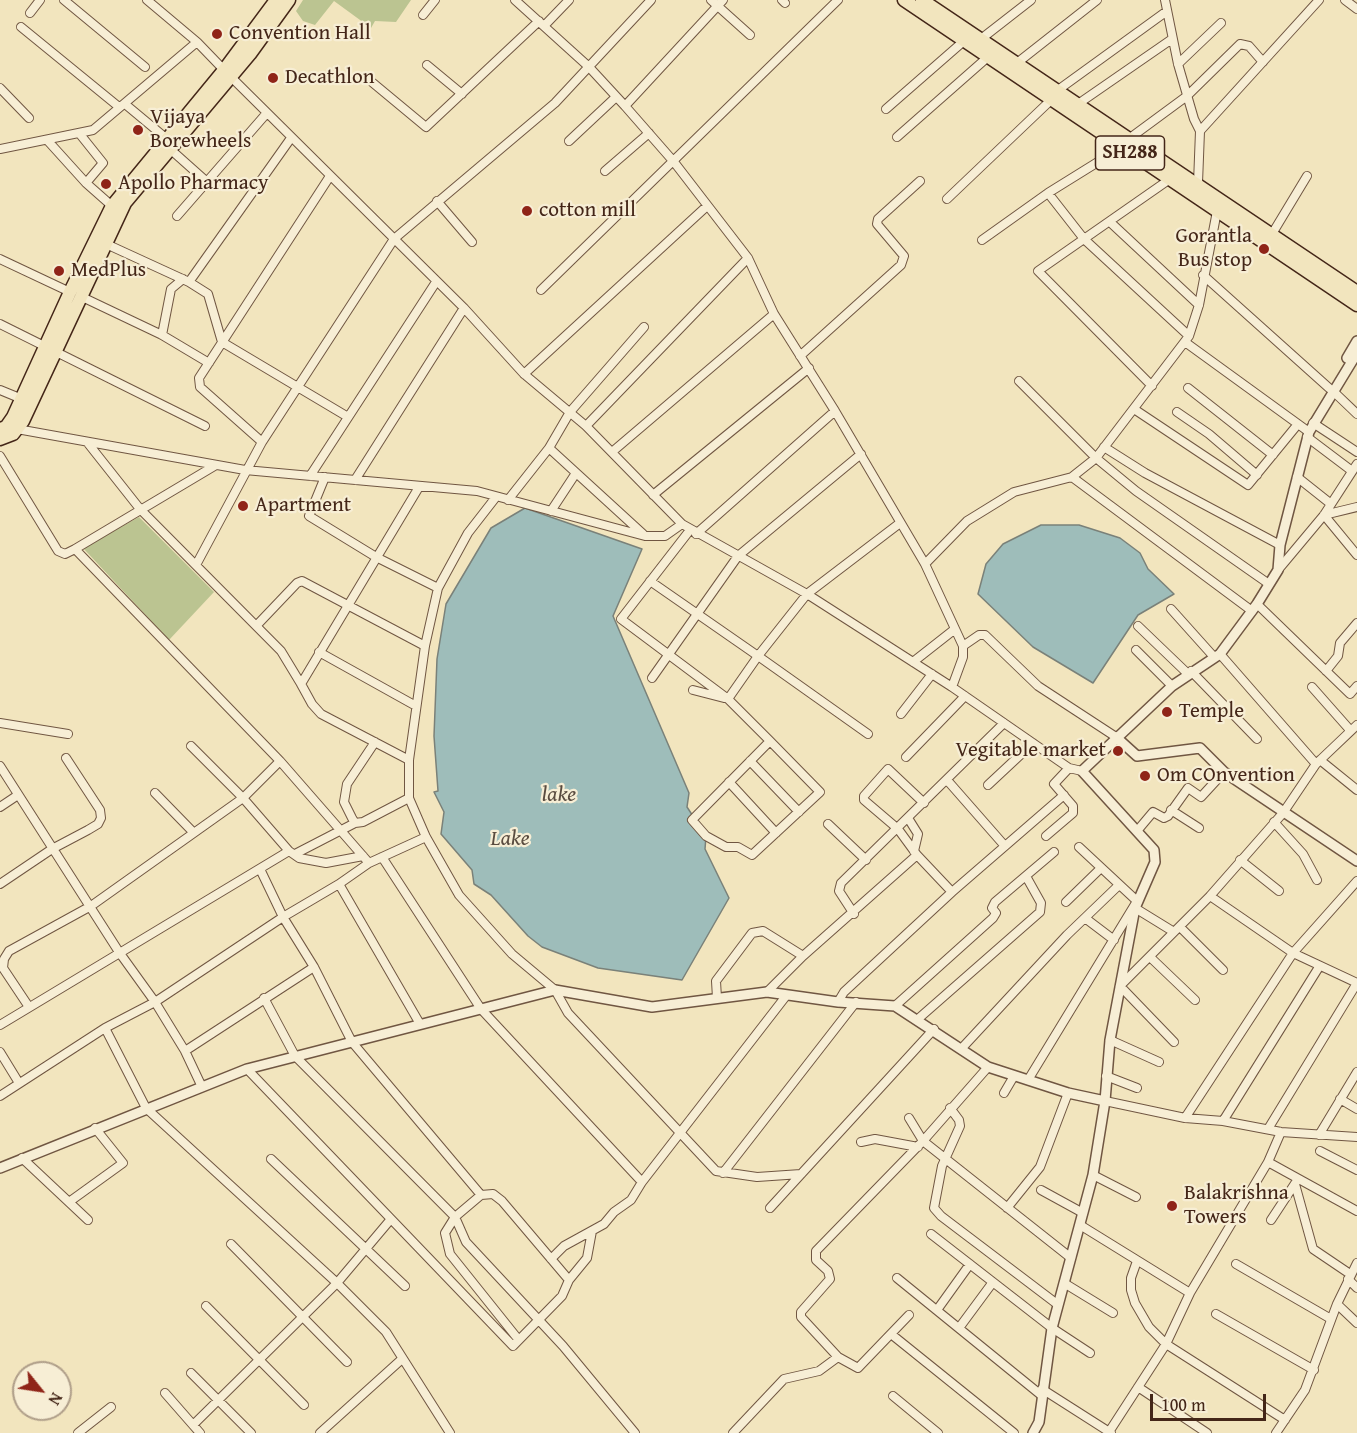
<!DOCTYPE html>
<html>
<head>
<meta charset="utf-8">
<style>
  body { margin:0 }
  #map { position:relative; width:1357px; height:1433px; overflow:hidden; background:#f2e5be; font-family:"Gentium Book Plus",serif }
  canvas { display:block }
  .north { position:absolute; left:12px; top:1361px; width:60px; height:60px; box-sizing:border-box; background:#f7eed5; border:2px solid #af9e89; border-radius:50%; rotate:120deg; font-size:16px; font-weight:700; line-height:24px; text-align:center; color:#442618 }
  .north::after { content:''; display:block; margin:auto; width:21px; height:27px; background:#8f2418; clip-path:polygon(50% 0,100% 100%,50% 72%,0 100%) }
  .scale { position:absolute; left:1150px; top:1394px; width:116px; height:27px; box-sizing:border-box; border:3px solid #442618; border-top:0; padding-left:8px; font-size:18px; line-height:21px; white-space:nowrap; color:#442618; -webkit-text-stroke:4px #f7eed5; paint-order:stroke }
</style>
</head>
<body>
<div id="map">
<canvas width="1357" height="1433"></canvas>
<div class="north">N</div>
<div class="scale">100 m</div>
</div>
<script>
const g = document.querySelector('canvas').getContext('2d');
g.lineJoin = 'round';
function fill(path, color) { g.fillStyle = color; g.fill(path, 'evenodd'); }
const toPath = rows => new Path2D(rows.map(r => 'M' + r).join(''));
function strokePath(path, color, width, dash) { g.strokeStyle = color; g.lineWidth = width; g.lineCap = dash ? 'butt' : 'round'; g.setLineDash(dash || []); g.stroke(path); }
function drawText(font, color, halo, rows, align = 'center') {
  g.font = font + ' "Gentium Book Plus",serif'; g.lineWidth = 4.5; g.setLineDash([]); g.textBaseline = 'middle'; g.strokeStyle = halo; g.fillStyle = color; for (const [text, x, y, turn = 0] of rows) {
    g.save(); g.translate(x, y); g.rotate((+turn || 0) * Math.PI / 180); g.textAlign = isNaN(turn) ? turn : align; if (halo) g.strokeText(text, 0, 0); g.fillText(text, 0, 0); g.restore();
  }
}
fill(toPath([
  [303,0,411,0,396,22,375,21,371,28,334,1,315,25,303,21,296,11],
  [139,517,214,592,169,640,83,548]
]), '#bbc491');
const water = toPath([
  [525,508,642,549,613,616,689,793,687,807,706,836,705,849,729,898,682,980,598,968,542,947,528,936,491,895,474,884,472,870,441,834,444,812,434,792,438,791,434,736,437,659,446,604,491,528,525,508],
  [1041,525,1079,525,1120,538,1140,553,1148,569,1174,594,1138,615,1093,683,1033,647,978,594,986,564,1003,544,1041,525]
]);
fill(water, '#9ebdba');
strokePath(water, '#7a8179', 1.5);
const minor = toPath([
  [64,0,145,67],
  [147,0,197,42,224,70],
  [515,0,589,67,625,106,674,162,748,258,774,314,835,411,925,564,963,646,963,657,952,687],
  [711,0,750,35],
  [782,0,785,3],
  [1165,0,1178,64,1194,119,1200,131],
  [1345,0,1357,9],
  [30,13,40,0],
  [423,15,435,0],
  [544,26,569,0],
  [21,27,119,107],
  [981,39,1031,0],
  [1017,63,1097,0],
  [1178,64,1221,23],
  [427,65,462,94],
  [230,76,464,308,524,374,586,426,682,524,807,594,952,687,1069,768,1082,771],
  [373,83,426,127,539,21],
  [0,88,29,118],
  [1058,90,1167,11],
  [125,104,167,139],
  [1078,104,1172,39],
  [625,106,723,0],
  [886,109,965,40],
  [79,133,103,163,86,183],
  [897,137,989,56],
  [1130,138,1187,96,1240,44,1249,46,1263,62],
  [48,141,86,183,112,206],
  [569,141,616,97],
  [0,149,93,130,197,42],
  [170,149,207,182],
  [605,171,649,133],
  [1198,183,1200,131,1319,0],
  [1048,193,1084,239,1189,336],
  [947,199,1051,100],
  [437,201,472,242],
  [177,216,266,114],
  [1110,222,1199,305],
  [1272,234,1307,176],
  [982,240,1048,193,1122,147],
  [104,243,189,282,208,294,222,342,348,417],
  [0,259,70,292],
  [1203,275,1329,388],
  [189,282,291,138],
  [541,290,838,0],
  [80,296,162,335,209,363],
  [0,324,205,426],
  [162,335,171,289,183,279],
  [1185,342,1309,432],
  [800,356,901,265,904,256,877,224,878,219,920,181],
  [524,374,707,206],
  [1019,381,1096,458,1136,491,1269,584],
  [1152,386,1038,271,1170,179],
  [1188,388,1273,455],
  [0,390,22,399],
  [1334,392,1357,414],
  [1134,409,1248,485,1298,424],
  [1177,412,1209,434,1257,475],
  [1313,423,1357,452],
  [586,426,748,258],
  [17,429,245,470,477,491,645,536,665,536,682,524],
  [1307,437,1352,471],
  [87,442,140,509,281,651,301,684],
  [262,442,200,387,199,378,330,176],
  [1104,447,1145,473,1280,545],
  [549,448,643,534],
  [612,452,774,314],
  [0,456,58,551,65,554,75,549],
  [216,465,75,549,280,761,369,863,339,884,420,1024],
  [310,476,436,282],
  [325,477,309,516,376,557,438,588],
  [1072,477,1252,611],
  [1297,477,1331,504],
  [355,480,464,308],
  [653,495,809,368],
  [496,497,468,533,438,588,425,646,409,760,409,798,426,837,459,895,512,954,555,990,568,1013,716,1171,757,1177,801,1174],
  [508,500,549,448,570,412,644,327],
  [1357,507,1324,515,1357,555],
  [551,511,576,473],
  [690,530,621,619,728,699,770,741,820,792,752,855,738,847,726,847,706,836,692,820,770,741],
  [696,534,835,411],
  [925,564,967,521,1014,492,1072,477,1096,458,1189,336,1199,305,1217,211],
  [196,565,262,442,394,239,555,103,651,0],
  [1278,570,1324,515,1357,464],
  [650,581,758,656,728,699],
  [1257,604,1350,694,1357,686],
  [1171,609,1214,657],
  [257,625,297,583,302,581,425,646],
  [1138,626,1187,673],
  [963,646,979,635,985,635,1038,686,1116,737],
  [1136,650,1172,686],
  [319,652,416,706],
  [1220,654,1316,764],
  [913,662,955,629],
  [1191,671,1257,739],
  [1326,671,1338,656,1340,643,1357,623],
  [652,678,738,556,861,454],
  [1312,687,1350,730],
  [693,690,724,698],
  [901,714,932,674],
  [0,723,68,734],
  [868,734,758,656,807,594,900,523],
  [375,742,347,784,344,802,352,818,355,823,363,822,409,798],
  [191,746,243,798,289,851,299,858,326,863,363,856],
  [906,757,965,696],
  [409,760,321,714,312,704,301,684,419,487],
  [1320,760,1357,790],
  [750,761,799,812],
  [0,766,119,952,155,1002,185,1051,202,1087],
  [947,780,1004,845],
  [729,782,776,833],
  [988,785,1033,743],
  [155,793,193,832],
  [0,807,18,795],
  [1171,810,1199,828],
  [908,818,918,834,914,851],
  [1274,822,1303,854,1317,880],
  [828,824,866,860],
  [1137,831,1153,812,1164,818,1168,816,1188,788,1201,797,1224,772],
  [1046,836,1073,813,1073,806,1054,784,1069,768],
  [295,854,355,823],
  [917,855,898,829,864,800,864,796,888,769,924,803],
  [382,857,481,1009,642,1182,786,996],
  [1240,860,1279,891],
  [369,863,426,837],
  [0,884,52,849,88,830,98,824,101,818,100,810,66,758],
  [339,884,283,917,314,967,352,1042,481,1195],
  [952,892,1064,795],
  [1210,896,1293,953,1357,983],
  [1066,902,1101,868],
  [1135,908,1174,932],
  [854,914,839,891,841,883,1004,723],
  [1085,918,1114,940],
  [1180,927,1223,970],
  [1150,957,1195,1000],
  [767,992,803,956,917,855,952,892,844,992,838,1002],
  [264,998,295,1056,455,1217,481,1195,493,1194,502,1201,569,1280],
  [717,998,716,981,752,933,763,931,803,956],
  [895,1006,993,918,996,913,992,908,995,902,1054,852],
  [29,1007,3,968,4,959,9,951,91,906,243,798,280,761],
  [918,1019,1040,912,1041,903,1027,878],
  [0,1025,289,851],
  [105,1028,146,1108,337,1283,386,1332,450,1433],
  [1110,1040,1159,1062],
  [1174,1042,1120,986,1210,896,1283,813,1316,764,1357,725],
  [962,1048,1067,935,1119,885],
  [185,1051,314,967],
  [0,1052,19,1083],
  [247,1069,513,1346,562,1296,569,1280,587,1258,592,1231],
  [1106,1076,1137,1088],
  [1028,1080,1137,901,1079,847],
  [1004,1093,1014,1076],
  [0,1096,105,1028,155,1002,283,917,260,869],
  [1340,1099,1357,1109],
  [1105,1101,1185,1118,1223,1121,1281,1132,1357,1137],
  [950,1108,959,1120,960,1126,942,1166,934,1208,941,1216,1057,1304],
  [909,1118,923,1141,1071,1258],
  [1185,1118,1293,953,1357,881],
  [1223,1121,1319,967],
  [1268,1129,1357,983],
  [1319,1135,1357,1072],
  [861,1142,875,1139,918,1147],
  [1320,1151,1357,1170],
  [22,1158,88,1220],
  [271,1159,405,1286],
  [1268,1162,1357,1211],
  [723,1173,856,1002],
  [1093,1175,1136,1197],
  [1295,1184,1313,1249,1350,1274],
  [1041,1190,1083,1213],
  [69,1202,123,1163,95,1128],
  [770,1208,934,1029],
  [1007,1208,1040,1167,1068,1093],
  [1271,1220,1296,1182],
  [1080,1225,1190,1293],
  [931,1234,1052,1328,1090,1353],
  [231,1244,347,1362],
  [551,1259,564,1246,604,1224,614,1212,631,1200,642,1182],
  [1137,1261,1131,1278,1131,1290,1135,1303,1149,1327,1166,1344,1285,1420],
  [1236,1264,1331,1319],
  [897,1278,1041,1395],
  [1348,1279,1357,1288],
  [1064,1283,1113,1313],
  [1337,1304,1357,1323],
  [206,1306,304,1405],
  [937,1310,970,1264],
  [1216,1314,1314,1370],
  [909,1315,858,1368,838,1357,801,1317,801,1312,830,1279,828,1271,816,1260,816,1251,923,1141,988,1067],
  [959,1328,993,1282],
  [891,1334,1014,1433],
  [518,1339,450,1254,445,1233,455,1217,466,1242,563,1346,635,1433],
  [191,1373,251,1433],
  [1138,1387,1207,1433],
  [1042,1389,1111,1433],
  [165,1393,193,1425],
  [893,1396,938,1433],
  [1109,1432,1166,1344,1190,1293,1268,1162,1281,1132],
  [78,1433,111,1407],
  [200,1433,193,1425,337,1283,391,1219],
  [320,1433,402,1359],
  [733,1433,784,1379,819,1371,838,1357],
  [1276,1433,1305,1390,1337,1304,1357,1263]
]);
const tertiary = toPath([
  [1347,358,1357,341],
  [1116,737,1137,756,1200,748,1224,772,1357,861],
  [0,1168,247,1069,555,990,652,1007,767,992,838,1002,895,1006,988,1067,1068,1093,1105,1101],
  [1033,1433,1039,1422,1052,1328,1093,1175,1105,1101,1110,1040,1135,908,1155,862,1154,850,1082,771,1172,686,1220,654,1257,604,1278,570,1280,545,1309,432,1357,353]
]);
const primary = toPath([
  [904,0,1357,305],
  [922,0,1357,292],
  [0,429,6,427,13,417,70,292,112,206,224,70,276,0],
  [0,439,13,434,23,421,125,203,250,54,289,0]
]);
strokePath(minor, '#705642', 10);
strokePath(tertiary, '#705642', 12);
strokePath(primary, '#442618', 15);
strokePath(minor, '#f7eed5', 8);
strokePath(tertiary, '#f7eed5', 9);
strokePath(primary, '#f2e5be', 12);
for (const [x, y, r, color] of [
  [217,34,6,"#8f2418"],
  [273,78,6,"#8f2418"],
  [138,130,6,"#8f2418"],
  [106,184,6,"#8f2418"],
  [527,211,6,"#8f2418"],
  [1264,249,6,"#8f2418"],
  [59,271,6,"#8f2418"],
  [243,506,6,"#8f2418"],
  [1167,712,6,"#8f2418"],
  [1118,751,6,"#8f2418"],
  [1145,776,6,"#8f2418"],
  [1172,1206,6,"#8f2418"]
]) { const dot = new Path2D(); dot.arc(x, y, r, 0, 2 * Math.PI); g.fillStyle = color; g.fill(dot); strokePath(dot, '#f7eed5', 2); }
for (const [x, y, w] of [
  [1130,153,69]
]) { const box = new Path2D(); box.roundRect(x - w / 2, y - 17, w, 34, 4.5); g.fillStyle = '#f7eed5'; g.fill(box); strokePath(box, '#442618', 1.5); }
drawText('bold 20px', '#442618', null, [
  ["SH288",1130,153]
]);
drawText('21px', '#442618', '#f7eed5', [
  ["Convention Hall",229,34],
  ["Decathlon",285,78],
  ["Vijaya",150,118],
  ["Borewheels",150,142],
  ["Apollo Pharmacy",118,184],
  ["cotton mill",539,211],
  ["Gorantla",1252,237,"right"],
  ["Bus stop",1252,261,"right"],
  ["MedPlus",71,271],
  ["Apartment",255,506],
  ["Temple",1179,712],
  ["Vegitable market",1106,751,"right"],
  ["Om COnvention",1157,776],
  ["Balakrishna",1184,1194],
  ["Towers",1184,1218]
], 'left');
drawText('italic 22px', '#5a4c40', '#f7eed5', [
  ["lake",559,795],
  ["Lake",510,839]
]);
</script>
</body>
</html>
